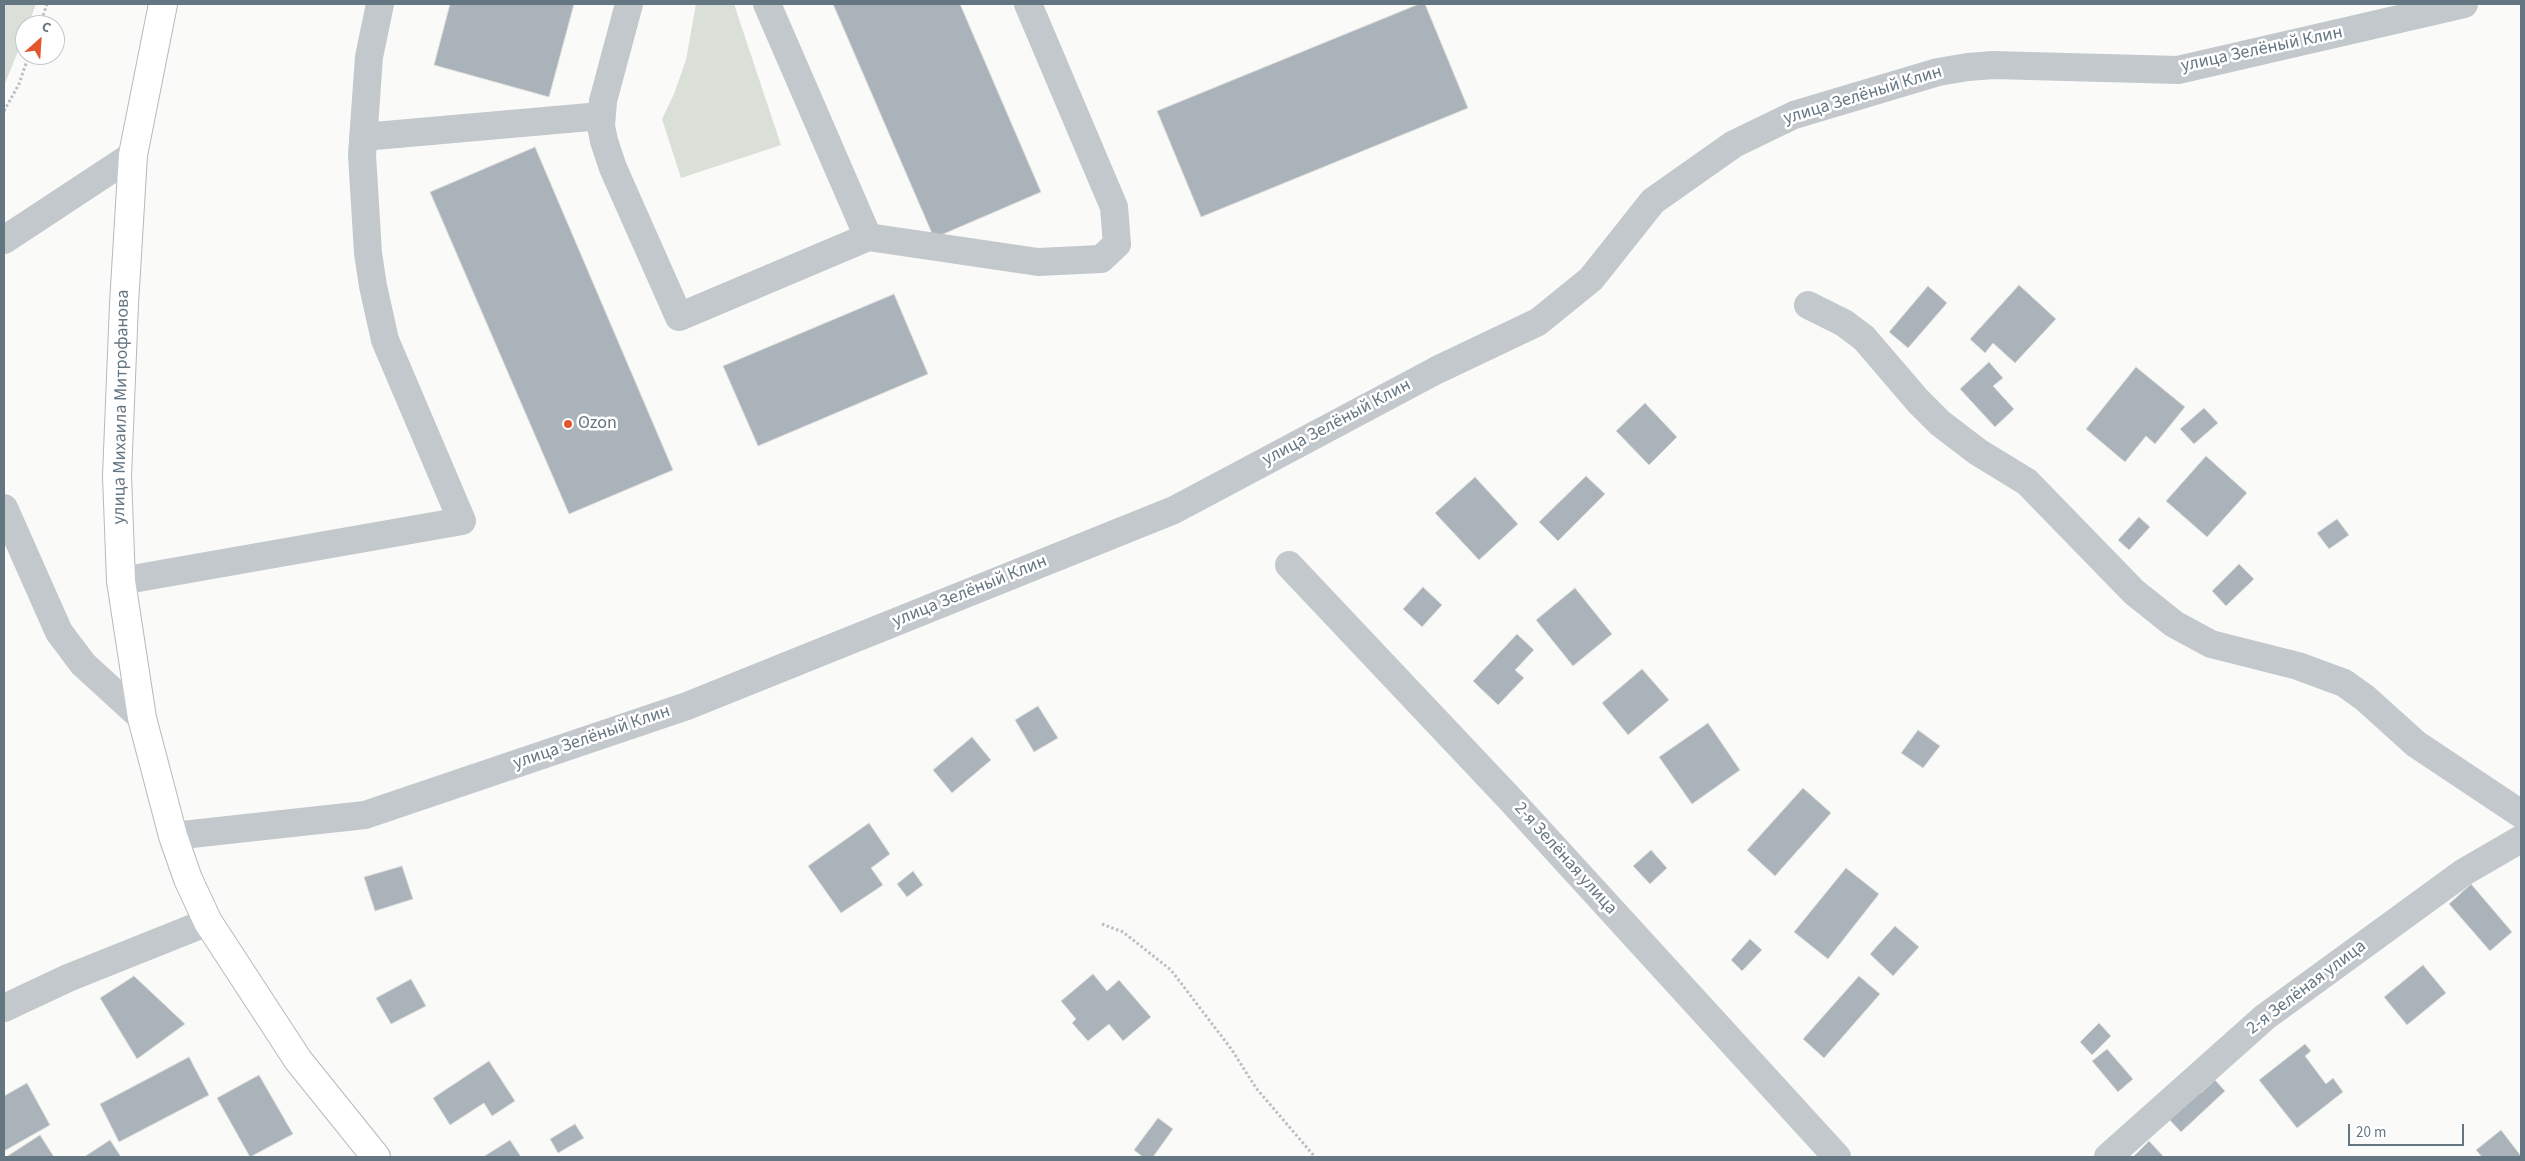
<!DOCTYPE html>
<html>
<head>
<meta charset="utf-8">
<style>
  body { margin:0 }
  #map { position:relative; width:2525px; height:1161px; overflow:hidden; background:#fafaf8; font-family:"Source Sans 3",sans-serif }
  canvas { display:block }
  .frame { position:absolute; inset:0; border:5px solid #657683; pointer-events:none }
  .north { position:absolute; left:15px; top:15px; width:50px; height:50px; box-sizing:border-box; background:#fff; border:1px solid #c1c8cd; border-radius:50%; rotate:26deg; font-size:14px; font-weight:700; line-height:20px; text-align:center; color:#657683 }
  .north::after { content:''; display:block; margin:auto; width:18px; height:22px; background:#e4572e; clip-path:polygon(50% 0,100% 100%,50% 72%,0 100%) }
  .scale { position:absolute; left:2348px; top:1124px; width:116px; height:22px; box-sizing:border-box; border:2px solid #657683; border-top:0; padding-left:6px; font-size:15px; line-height:18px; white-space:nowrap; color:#657683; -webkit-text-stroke:4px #fff; paint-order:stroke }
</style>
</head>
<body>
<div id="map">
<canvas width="2525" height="1161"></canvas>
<div class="frame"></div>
<div class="north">С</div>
<div class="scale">20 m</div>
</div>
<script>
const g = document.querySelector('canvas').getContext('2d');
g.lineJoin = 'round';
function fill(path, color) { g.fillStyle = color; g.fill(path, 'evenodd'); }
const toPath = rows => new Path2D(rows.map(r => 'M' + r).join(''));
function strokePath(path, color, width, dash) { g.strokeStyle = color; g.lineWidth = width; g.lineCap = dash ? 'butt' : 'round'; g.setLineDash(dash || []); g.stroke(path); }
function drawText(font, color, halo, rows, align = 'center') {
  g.font = font + ' "Source Sans 3",sans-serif'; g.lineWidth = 5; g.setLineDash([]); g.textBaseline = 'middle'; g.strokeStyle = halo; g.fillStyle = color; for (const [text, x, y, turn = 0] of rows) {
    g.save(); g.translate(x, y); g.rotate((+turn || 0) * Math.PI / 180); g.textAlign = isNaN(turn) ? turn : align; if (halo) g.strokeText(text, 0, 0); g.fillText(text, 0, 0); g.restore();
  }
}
fill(toPath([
  [4,4,36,4,28,25,25,25,25,34,4,86],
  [696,4,734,4,781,145,681,178,662,119,674,94,686,60]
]), '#dadfd7');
const building = toPath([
  [450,4,574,4,549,97,434,65,450,4],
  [833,4,960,4,1041,192,934,238,833,4],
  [1419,4,1425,4,1468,108,1201,217,1157,111,1419,4],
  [535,147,673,470,569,514,430,192,535,147],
  [2019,285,2056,319,2015,363,1993,343,1985,353,1970,339,2019,285],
  [1928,286,1947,303,1908,348,1889,332,1928,286],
  [894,294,928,374,758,446,723,366,894,294],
  [1989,362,2003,378,1993,386,2014,409,1995,427,1960,389,1989,362],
  [2136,367,2185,407,2155,444,2146,436,2125,462,2086,429,2136,367],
  [1645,403,1677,437,1649,465,1616,431,1645,403],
  [2204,408,2218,423,2194,444,2180,429,2204,408],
  [2206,456,2247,493,2207,537,2166,501,2206,456],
  [1586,476,1605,494,1558,541,1539,522,1586,476],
  [1475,477,1518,524,1479,560,1435,513,1475,477],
  [2139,517,2150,527,2129,550,2118,540,2139,517],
  [2337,519,2349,535,2329,549,2317,533,2337,519],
  [2239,564,2254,579,2226,606,2212,591,2239,564],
  [1423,587,1442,605,1422,627,1403,609,1423,587],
  [1575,588,1612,634,1573,666,1536,620,1575,588],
  [1517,634,1534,650,1515,670,1524,678,1498,705,1473,681,1517,634],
  [1642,669,1669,700,1628,735,1602,703,1642,669],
  [1038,706,1058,738,1034,752,1015,720,1038,706],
  [1708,723,1740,770,1692,804,1659,757,1708,723],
  [1918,730,1940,746,1923,768,1901,753,1918,730],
  [972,737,991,760,952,793,933,770,972,737],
  [1803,788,1831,813,1775,876,1747,850,1803,788],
  [869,823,890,854,871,868,883,885,841,913,808,866,869,823],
  [1651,850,1667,868,1650,884,1633,866,1651,850],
  [402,866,413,899,375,911,364,877,402,866],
  [1846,868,1879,894,1828,959,1794,932,1846,868],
  [913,871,923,885,907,897,897,884,913,871],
  [2471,884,2512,932,2490,951,2449,904,2471,884],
  [1895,926,1919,947,1893,976,1870,954,1895,926],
  [1750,939,1762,950,1742,971,1731,960,1750,939],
  [2423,965,2446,993,2407,1025,2384,997,2423,965],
  [1093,974,1107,991,1119,980,1151,1017,1123,1041,1109,1024,1088,1041,1072,1023,1076,1019,1061,1001,1093,974],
  [134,976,185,1024,137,1059,100,998,134,976],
  [1859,976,1880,994,1824,1058,1803,1039,1859,976],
  [411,979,426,1006,391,1024,376,998,411,979],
  [2099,1023,2111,1036,2092,1055,2080,1042,2099,1023],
  [2305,1044,2311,1051,2305,1056,2326,1084,2333,1078,2343,1092,2297,1128,2259,1080,2305,1044],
  [2107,1049,2133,1079,2118,1092,2092,1061,2107,1049],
  [189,1057,209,1095,119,1142,100,1104,189,1057],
  [489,1061,515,1101,492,1116,484,1103,450,1125,433,1098,489,1061],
  [259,1075,293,1134,250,1157,217,1098,259,1075],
  [2215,1080,2225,1091,2181,1132,2165,1115,2194,1087,2201,1093,2215,1080],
  [27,1083,50,1125,4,1151,4,1096,27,1083],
  [1158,1118,1173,1129,1153,1157,1143,1157,1134,1150,1158,1118],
  [575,1124,584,1138,558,1153,550,1139,575,1124],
  [2501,1130,2521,1156,2521,1157,2482,1157,2476,1150,2501,1130],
  [40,1135,54,1157,6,1157,40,1135],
  [110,1140,121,1157,84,1157,110,1140],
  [510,1140,521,1157,483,1157,510,1140],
  [2149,1141,2164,1157,2133,1157,2149,1141]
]);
fill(building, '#aab3b9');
strokePath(building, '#dcdcda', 1);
const major = toPath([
  [163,4,133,155,124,304,117,476,121,581,142,718,173,836,188,879,208,922,298,1060,376,1157]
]);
strokePath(major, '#b5babe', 30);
strokePath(toPath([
  [40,25,47,4],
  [4,111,19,84,29,55],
  [1102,924,1123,932,1171,970,1232,1050,1256,1088,1315,1157]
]), '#bbbfc2', 3, [2.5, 2.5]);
strokePath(toPath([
  [629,4,603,101,601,126,604,141,613,168,679,317,868,237,767,4],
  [363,137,601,116],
  [868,237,1038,262,1101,259,1117,244,1114,207,1028,4],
  [4,240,133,155],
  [1808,305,1844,323,1864,338,1918,401,1940,423,1978,452,2027,482,2134,592,2174,624,2211,644,2298,666,2344,683,2365,698,2416,744,2521,814],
  [4,508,59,632,83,664,142,718],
  [1289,565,1510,799,1837,1157],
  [121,581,462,521,385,340,373,286,368,253,362,155,369,57,380,4],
  [173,836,365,815,687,706,1174,510,1437,370,1538,322,1591,279,1653,201,1734,144,1794,115,1938,72,1968,67,1993,65,2178,70,2464,4],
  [4,1008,68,978,208,922],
  [2108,1157,2265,1017,2464,872,2521,839]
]), '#c3c8cc', 28);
strokePath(major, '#fff', 28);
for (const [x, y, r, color] of [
  [568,424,5,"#e4572e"]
]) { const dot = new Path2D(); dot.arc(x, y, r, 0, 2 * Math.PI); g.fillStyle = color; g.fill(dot); strokePath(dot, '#fff', 2); }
drawText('18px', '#657683', '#fff', [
  ["улица Зелёный Клин",2262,50,-12],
  ["улица Зелёный Клин",1863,96,-17],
  ["улица Михаила Митрофанова",122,407,-89],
  ["улица Зелёный Клин",1337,423,-28],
  ["улица Зелёный Клин",970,592,-22],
  ["улица Зелёный Клин",592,738,-19],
  ["2-я Зелёная улица",1565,859,48],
  ["2-я Зелёная улица",2307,988,-37]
]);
drawText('18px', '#657683', '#fff', [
  ["Ozon",578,424]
], 'left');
</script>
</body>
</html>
